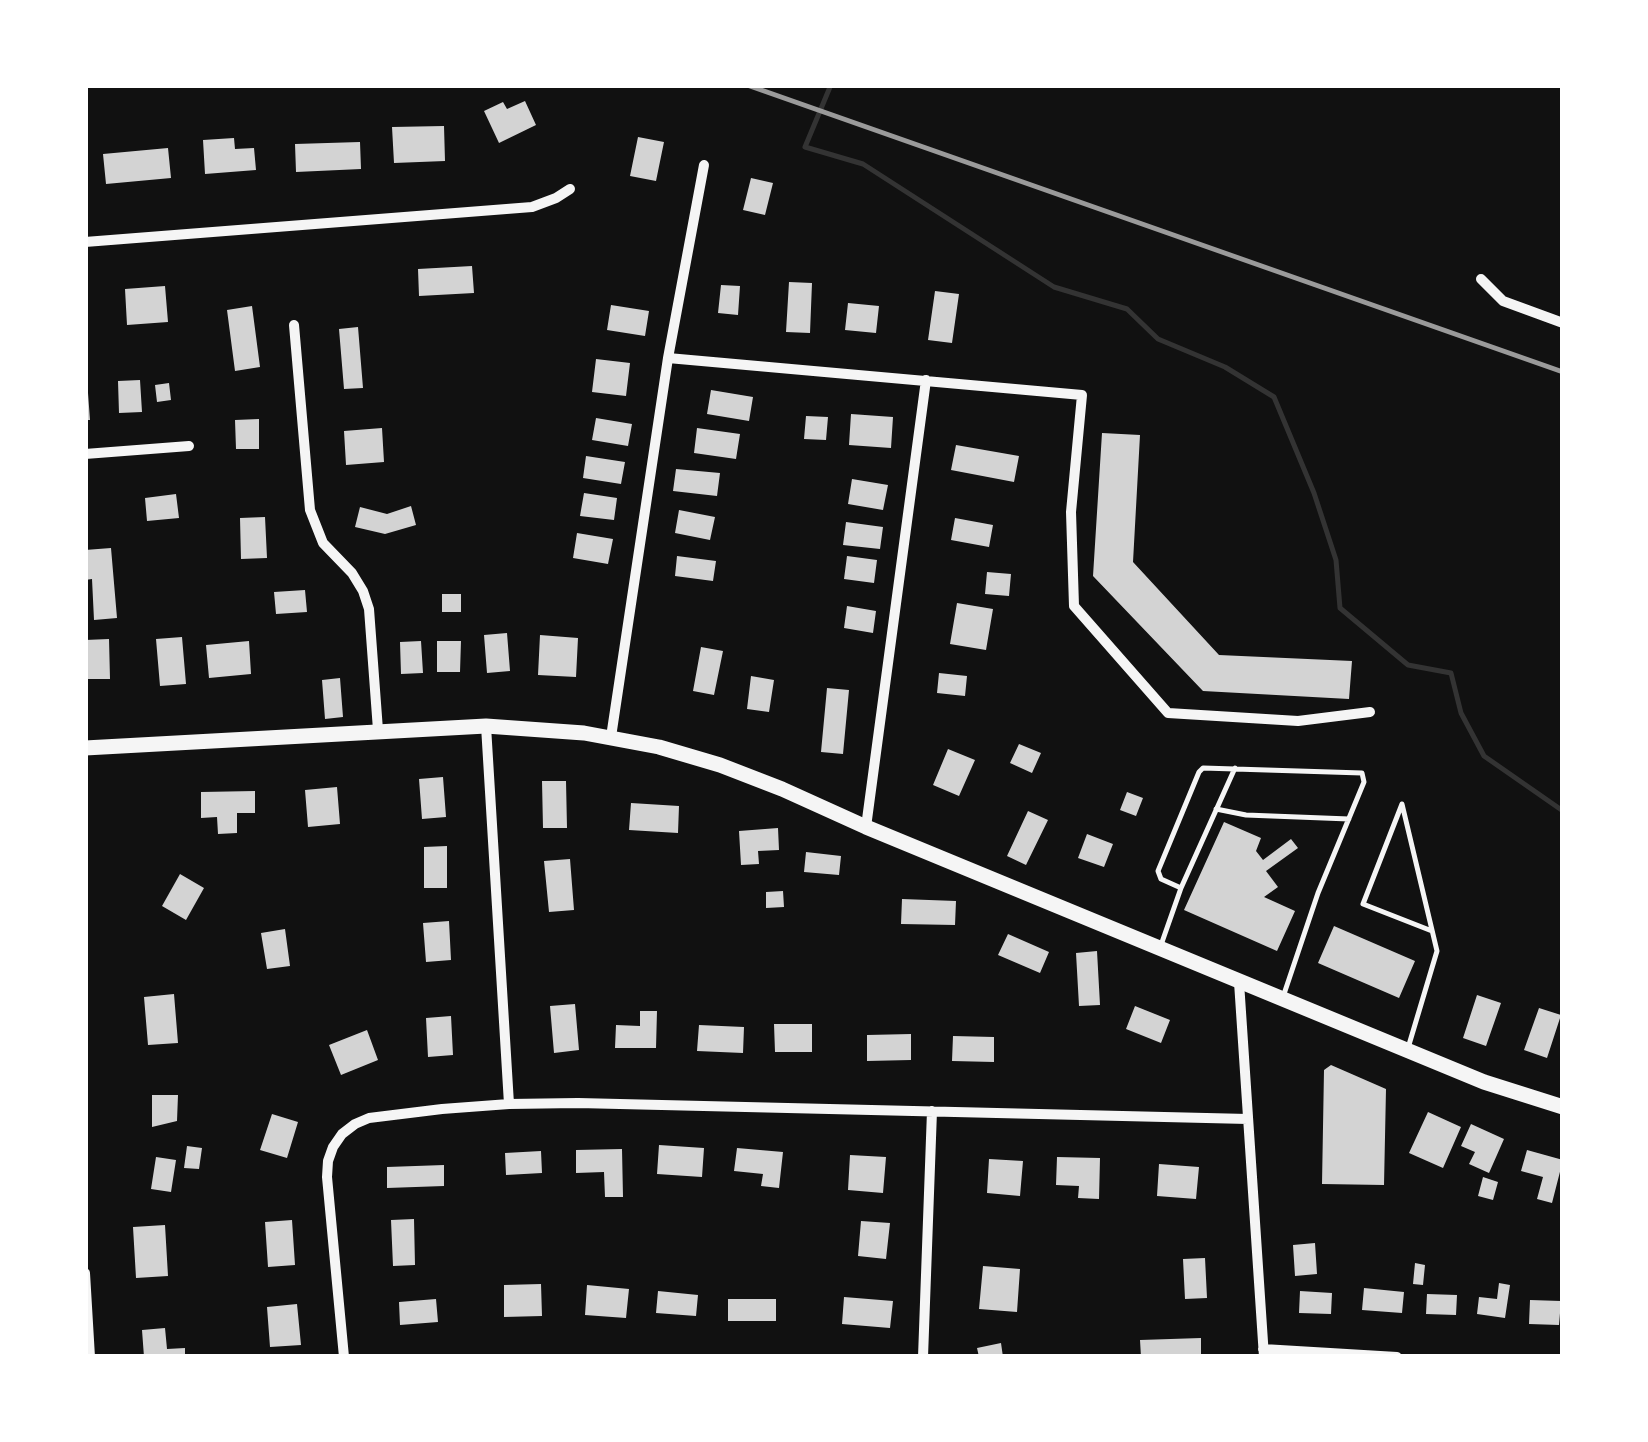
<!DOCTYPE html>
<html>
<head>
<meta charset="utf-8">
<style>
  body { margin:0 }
  #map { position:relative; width:1648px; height:1442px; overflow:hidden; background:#111; font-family:"Roboto Condensed",sans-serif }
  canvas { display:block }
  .frame { position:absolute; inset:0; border:88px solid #fff; pointer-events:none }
</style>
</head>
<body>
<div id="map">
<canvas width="1648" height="1442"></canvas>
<div class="frame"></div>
</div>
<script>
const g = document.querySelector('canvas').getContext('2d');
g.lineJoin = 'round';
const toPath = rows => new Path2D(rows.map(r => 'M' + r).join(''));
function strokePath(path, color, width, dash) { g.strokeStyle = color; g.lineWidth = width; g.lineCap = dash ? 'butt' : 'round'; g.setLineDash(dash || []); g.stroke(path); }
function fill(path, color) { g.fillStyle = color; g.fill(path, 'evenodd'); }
strokePath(toPath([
  [827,85,830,87,805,147,863,164,1054,287,1127,309,1158,339,1225,367,1274,397,1314,493,1336,560,1340,608,1408,665,1451,673,1461,713,1484,756,1563,811]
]), '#333', 5);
fill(toPath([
  [525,101,536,125,499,143,484,111,503,102,507,109],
  [444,126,445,161,394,163,392,127],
  [638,137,664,142,656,181,630,176],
  [234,138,235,149,254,148,256,170,205,174,203,140],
  [360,142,361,169,296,172,295,144],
  [168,148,171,178,106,184,103,154],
  [751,178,773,183,765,215,743,210],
  [472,266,474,293,419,296,418,269],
  [789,282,812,283,810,333,786,332],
  [721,285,740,286,738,315,718,313],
  [165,286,168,322,127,325,125,289],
  [935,291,959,294,952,343,928,340],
  [848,303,879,306,876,333,845,330],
  [611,305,649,311,645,336,607,330],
  [252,306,260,367,235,371,227,310],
  [358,327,363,388,344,389,339,329],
  [596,359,630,363,626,396,592,392],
  [140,380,142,412,119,413,118,381],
  [169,383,171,400,157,402,155,385],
  [711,390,753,397,749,421,707,414],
  [85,393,88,393,90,420,85,420],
  [851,414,893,417,891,448,849,445],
  [806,416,828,417,826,440,804,439],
  [596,418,632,424,628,446,592,440],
  [259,419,259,449,236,449,235,420],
  [382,428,384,462,346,465,344,431],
  [697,428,740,434,736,459,694,453],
  [1102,433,1140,435,1133,562,1219,655,1352,661,1349,699,1203,691,1093,576],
  [956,445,1019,456,1014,482,951,470],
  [586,456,625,462,621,484,583,478],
  [676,469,720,473,717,496,673,491],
  [852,479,888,485,883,510,848,504],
  [584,493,617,498,614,520,580,516],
  [176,494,179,518,147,521,145,498],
  [411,506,416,525,385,534,355,527,360,507,387,514],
  [679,510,715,517,710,540,675,533],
  [265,517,267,558,241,559,240,518],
  [955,518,993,525,989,547,951,540],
  [846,522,883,527,880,549,843,545],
  [577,533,613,539,608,564,573,558],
  [111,548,117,618,94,620,92,579,85,580,85,550],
  [677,556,716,561,713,581,675,576],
  [847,556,877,560,874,583,844,579],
  [987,572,1011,574,1009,596,985,594],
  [305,590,307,612,276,614,274,592],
  [442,594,461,594,461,612,442,612],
  [957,603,993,609,986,650,950,644],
  [847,606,876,611,873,633,844,628],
  [507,633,510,671,487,673,484,635],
  [540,635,578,638,576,677,538,675],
  [182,637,186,684,160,686,156,639],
  [109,639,110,679,85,679,85,640],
  [249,641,251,674,209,678,206,645],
  [421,641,423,673,401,674,400,642],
  [437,641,461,641,460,672,437,672],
  [701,647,723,651,714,695,693,691],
  [939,673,967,676,965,696,937,693],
  [751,676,774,680,769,712,747,709],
  [340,678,343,717,325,719,322,680],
  [827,688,849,690,843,754,821,752],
  [1019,744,1041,753,1032,773,1010,763],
  [948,749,975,760,959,796,933,785],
  [443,777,446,817,422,819,419,779],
  [542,781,566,781,567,828,543,828],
  [337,787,340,824,308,827,305,790],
  [255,791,255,813,237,813,237,833,218,834,217,817,201,818,201,792],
  [1127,792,1143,798,1136,816,1120,810],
  [631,803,679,806,678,833,629,830],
  [1028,811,1048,820,1026,865,1007,856],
  [1224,822,1261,838,1256,851,1263,860,1291,839,1298,848,1266,871,1278,887,1264,897,1295,911,1277,951,1184,910],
  [778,828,779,850,758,851,759,864,741,865,739,831],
  [1087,834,1113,844,1104,867,1078,858],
  [447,846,447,888,424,888,424,847],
  [806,852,841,856,839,875,804,872],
  [570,859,574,910,549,912,544,861],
  [180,874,204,888,186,920,162,906],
  [783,891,784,907,766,908,766,892],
  [902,899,956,901,955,925,901,924],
  [449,921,451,960,426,962,423,923],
  [1334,926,1415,961,1399,998,1318,963],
  [285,929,290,966,267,969,261,933],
  [1008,934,1049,952,1040,973,998,955],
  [1097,951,1100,1005,1079,1006,1076,953],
  [174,994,178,1043,148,1045,144,997],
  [1477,995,1501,1003,1486,1046,1463,1038],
  [575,1004,579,1050,554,1053,550,1006],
  [1135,1006,1170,1020,1161,1043,1126,1029],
  [1539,1008,1561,1015,1547,1058,1524,1050],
  [640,1011,657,1011,656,1048,615,1048,616,1025,640,1026],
  [451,1016,453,1055,428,1057,426,1018],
  [774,1024,812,1024,812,1052,775,1052],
  [699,1025,744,1027,743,1053,697,1051],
  [367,1030,378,1060,341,1075,329,1045],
  [911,1034,911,1060,867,1061,867,1035],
  [953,1036,994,1037,994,1062,952,1061],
  [1331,1065,1386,1089,1384,1185,1322,1184,1324,1070],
  [152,1095,178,1095,177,1121,152,1127],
  [1428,1112,1461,1127,1443,1168,1409,1153],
  [272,1114,298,1122,287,1158,260,1150],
  [1471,1124,1504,1139,1489,1173,1469,1164,1475,1152,1461,1146],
  [659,1145,704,1148,702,1177,657,1174],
  [187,1146,202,1148,199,1169,184,1168],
  [737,1148,783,1152,779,1188,761,1186,763,1174,734,1171],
  [622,1149,623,1197,605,1197,604,1172,576,1173,576,1150],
  [1527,1150,1563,1160,1552,1203,1537,1199,1543,1177,1521,1171],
  [541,1151,542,1173,506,1175,505,1153],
  [850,1155,886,1157,883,1193,848,1190],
  [156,1157,176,1160,171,1192,151,1189],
  [1057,1157,1100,1158,1099,1199,1078,1198,1079,1186,1056,1185],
  [989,1159,1023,1161,1020,1196,987,1193],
  [1159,1164,1199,1167,1196,1199,1157,1196],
  [444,1165,444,1186,387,1188,387,1167],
  [1483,1177,1498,1182,1493,1200,1478,1196],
  [414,1219,415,1265,393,1266,391,1220],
  [292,1220,295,1265,268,1267,265,1222],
  [861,1221,890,1223,886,1259,858,1256],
  [165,1225,168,1276,136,1278,133,1227],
  [1315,1243,1317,1274,1295,1276,1293,1245],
  [1205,1258,1207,1298,1185,1299,1183,1259],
  [1415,1263,1425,1265,1423,1285,1413,1284],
  [983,1266,1020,1269,1017,1312,979,1309],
  [1499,1283,1510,1285,1505,1318,1477,1314,1479,1297,1497,1299],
  [541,1284,542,1316,504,1317,504,1285],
  [587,1285,629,1289,626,1318,585,1315],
  [1364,1288,1404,1292,1402,1313,1362,1310],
  [658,1291,698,1295,696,1316,656,1313],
  [1300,1291,1332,1293,1331,1314,1299,1313],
  [1427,1294,1457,1295,1456,1315,1426,1314],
  [844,1297,893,1301,890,1328,842,1324],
  [436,1299,438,1322,400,1325,399,1302],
  [728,1299,776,1299,776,1321,728,1321],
  [1530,1300,1561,1301,1559,1325,1529,1324],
  [297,1304,301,1345,270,1347,267,1307],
  [165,1328,167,1349,185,1348,185,1357,144,1357,142,1330],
  [1201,1338,1201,1357,1141,1357,1140,1340],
  [1001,1343,1003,1357,979,1357,977,1348]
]), '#d3d3d3');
strokePath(toPath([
  [1216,809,1246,815,1349,819],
  [1181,888,1161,879,1158,871,1199,772,1203,768,1362,773,1364,782,1318,893,1283,997],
  [1161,945,1181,888,1235,768],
  [1408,1048,1437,951,1402,804,1363,904,1432,931]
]), '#f5f5f5', 5);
strokePath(toPath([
  [85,242,532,207,556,198,570,189],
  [1481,279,1503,301,1563,323],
  [294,325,310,510,323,543,352,573,363,591,369,609,378,730],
  [668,358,1082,395,1071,512,1074,606,1168,713,1298,721,1370,712],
  [85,454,189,446],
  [486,726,509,1104],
  [611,737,668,358,704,165],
  [866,827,926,380],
  [1239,982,1264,1357],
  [85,1273,90,1357],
  [1263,1349,1397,1357],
  [344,1357,327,1177,328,1161,333,1147,342,1134,355,1124,369,1118,442,1109,509,1104,578,1103,1248,1119],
  [923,1357,932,1111]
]), '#f5f5f5', 10);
strokePath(toPath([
  [85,748,486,726,584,733,659,747,720,765,782,789,866,827,1484,1082,1563,1107]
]), '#f5f5f5', 15);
strokePath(toPath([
  [747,85,1563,372]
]), '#9a9a9a', 5);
</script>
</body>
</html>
